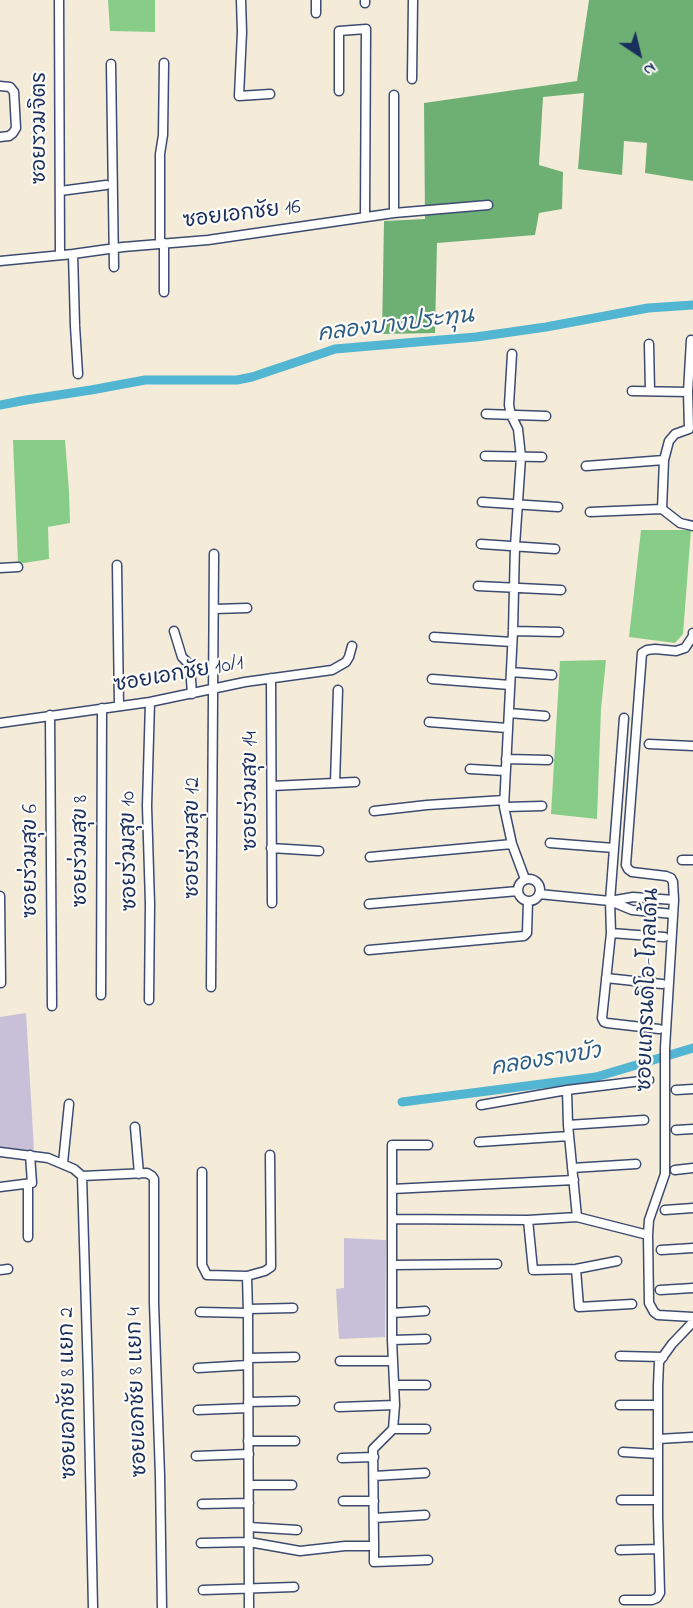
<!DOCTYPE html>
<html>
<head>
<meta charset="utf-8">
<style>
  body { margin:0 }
  #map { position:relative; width:693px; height:1608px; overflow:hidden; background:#f4ecd8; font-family:"Indie Flower",sans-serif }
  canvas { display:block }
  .north { position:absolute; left:609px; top:24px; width:60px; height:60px; -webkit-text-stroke:4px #fdfcf7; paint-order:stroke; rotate:145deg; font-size:16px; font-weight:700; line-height:24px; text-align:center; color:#1b2f5e }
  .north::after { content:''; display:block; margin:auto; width:21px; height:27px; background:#1b2f5e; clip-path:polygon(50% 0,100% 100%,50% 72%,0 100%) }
</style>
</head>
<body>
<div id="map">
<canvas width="693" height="1608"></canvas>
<div class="north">N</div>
</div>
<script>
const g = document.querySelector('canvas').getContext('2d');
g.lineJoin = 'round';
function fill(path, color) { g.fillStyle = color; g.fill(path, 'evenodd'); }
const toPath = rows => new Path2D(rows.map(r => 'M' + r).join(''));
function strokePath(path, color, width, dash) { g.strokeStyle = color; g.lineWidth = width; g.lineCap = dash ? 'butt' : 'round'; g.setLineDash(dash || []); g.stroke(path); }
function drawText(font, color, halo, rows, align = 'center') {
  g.font = font + ' "Indie Flower","Playpen Sans Thai",sans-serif'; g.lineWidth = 4.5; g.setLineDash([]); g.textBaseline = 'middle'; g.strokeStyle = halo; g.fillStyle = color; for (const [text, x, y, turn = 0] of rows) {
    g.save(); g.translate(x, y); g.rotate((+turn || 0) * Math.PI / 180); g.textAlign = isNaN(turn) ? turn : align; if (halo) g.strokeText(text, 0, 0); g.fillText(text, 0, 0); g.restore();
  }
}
fill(toPath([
  [26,1013,34,1150,0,1149,0,1017],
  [344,1238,386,1240,385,1337,339,1339,336,1289,344,1288]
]), '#c8bfd8');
fill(toPath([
  [108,0,155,0,155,32,110,31],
  [13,440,65,440,69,491,70,523,48,527,49,559,18,564],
  [641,530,691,530,683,634,675,643,629,637],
  [606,660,601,709,597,819,551,814,560,661]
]), '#88cd87');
fill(toPath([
  [589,0,693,0,693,181,645,173,647,143,624,141,622,175,578,169,584,93,543,97,539,165,563,172,562,209,539,213,535,235,437,243,435,333,382,334,384,221,425,219,424,103,577,81]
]), '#6eb074');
strokePath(toPath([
  [0,405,26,400,91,390,145,380,237,380,252,377,335,349,476,337,546,327,648,308,693,305],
  [402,1102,596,1077,693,1048]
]), '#52b5d1', 9);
const minor = toPath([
  [59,0,60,255],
  [241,0,242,32,239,96,270,94],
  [365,3,365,0],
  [316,13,316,0],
  [111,64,114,267],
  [412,79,413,0],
  [0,86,10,87,14,92,16,128,13,133,9,136,0,137],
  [339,91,339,31,366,29,365,217],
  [60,191,106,185],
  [394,213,394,95],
  [164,243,164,292],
  [160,244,160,154,163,135,164,63],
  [73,254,75,326,78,374],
  [0,261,73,254,123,247,208,240,394,213,488,205],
  [649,344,650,391],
  [512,354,509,405,511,415,518,429,521,457,515,546,513,631,504,807,512,844,525,879],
  [632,391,688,392],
  [486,414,546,416],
  [485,456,542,457],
  [664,460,669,441,675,434,689,429,688,392,691,340],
  [586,466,664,460,662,509],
  [482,502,558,507],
  [590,512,662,509,680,523,693,526],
  [481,544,555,549],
  [117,565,119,706],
  [0,568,18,567],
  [478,586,561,590],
  [214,609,247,608],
  [174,631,182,657,190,665,192,694],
  [513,631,559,632],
  [693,633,693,636,685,648,676,651,655,649,647,650,642,653,626,865,628,869,632,872,666,876,671,878,673,882,674,900,665,1048,665,1174,649,1220,648,1235,649,1303,654,1312,658,1315,693,1317],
  [434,637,512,642],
  [511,672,552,675],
  [271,678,272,903],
  [432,679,510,685],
  [509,713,545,716],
  [50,715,52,1006],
  [624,718,610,901,611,933,602,1018,604,1022,607,1023,659,1029],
  [429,722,507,728],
  [0,723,150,702,245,682,332,670,346,662,349,657,352,646],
  [649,744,693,746],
  [506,759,548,760],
  [470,769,505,771],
  [335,783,338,690],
  [272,786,355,782],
  [504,807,542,806],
  [374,811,427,805,504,800],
  [550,843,614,848],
  [271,848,319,851],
  [370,857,512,844],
  [682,860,693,860],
  '518 890a11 11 0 1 1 22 0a11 11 0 1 1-22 0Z',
  [539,894,610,901,633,897,674,900],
  [0,896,1,983],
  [610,901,632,910,673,914],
  [369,904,518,891],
  [611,933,664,937],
  [369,950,524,936,527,933,528,901],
  [606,978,662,984],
  [211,987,214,554],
  [101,995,102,708],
  [149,1000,150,904,147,806,150,702],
  [676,1090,693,1089],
  [481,1105,567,1090],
  [568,1125,567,1090,649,1080],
  [135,1127,139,1174],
  [676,1130,693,1129],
  [479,1142,569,1136],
  [0,1152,48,1158,74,1169,82,1176,147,1173,152,1176,154,1179,154,1303,160,1476,162,1608],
  [63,1163,69,1104],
  [572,1168,636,1164],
  [675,1170,693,1168],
  [202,1172,202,1265,207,1275,247,1276,265,1271,271,1267,270,1155],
  [82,1176,88,1375,93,1608],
  [574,1180,392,1189,392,1219,528,1220,577,1217,648,1235],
  [0,1187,32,1183,30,1155],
  [392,1189,392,1145,428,1145],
  [665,1210,693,1208],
  [577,1217,568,1125,644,1120],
  [528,1220,533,1270,576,1269,617,1261],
  [28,1237,28,1184],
  [661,1250,693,1248],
  [392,1265,497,1264],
  [576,1269,579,1307,632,1304],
  [0,1270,8,1269],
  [247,1276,248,1313,249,1608],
  [660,1290,693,1288],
  [248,1309,293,1308],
  [200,1312,248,1313],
  [392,1313,425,1311],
  [392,1340,426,1339],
  [620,1356,663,1357],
  [248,1358,295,1357],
  [340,1361,393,1361],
  [198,1368,248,1365],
  [394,1385,426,1385],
  [248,1402,295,1401],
  [620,1405,658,1405],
  [339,1407,395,1405],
  [198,1410,248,1408],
  [393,1429,426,1429],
  [658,1439,693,1437],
  [248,1441,295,1441],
  [623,1452,658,1454],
  [196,1456,249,1454],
  [342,1458,374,1457],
  [374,1476,425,1473],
  [249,1485,292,1485],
  [621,1500,658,1500],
  [343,1501,374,1501],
  [202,1504,249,1503],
  [374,1518,425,1515],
  [249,1527,297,1530],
  [201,1543,249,1542,300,1551,345,1546,374,1546,373,1449,393,1429,395,1405,392,1340,392,1219],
  [374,1546,374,1562,428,1560],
  [620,1550,659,1549],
  [203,1590,294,1587],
  [624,1600,652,1600,657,1598,660,1593,658,1516,658,1386,659,1362,672,1344,693,1322]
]);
strokePath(minor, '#3c4b70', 11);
strokePath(minor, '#fff', 8);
drawText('21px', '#1b2f5e', '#fdfcf7', [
  ["ซอยรวมจิตร",42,128,-90],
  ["ซอยเอกชัย 16",242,216,-7],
  ["ซอยเอกชัย 10/1",179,676,-10],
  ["ซอยร่วมสุข 14",253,791,-90],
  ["ซอยร่วมสุข 12",195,838,-90],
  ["ซอยร่วมสุข 8",83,851,-90],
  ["ซอยร่วมสุข 10",131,851,-91],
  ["ซอยร่วมสุข 6",33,861,-90],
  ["ซอยแกรนดิโอ-โกลเด้น",650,990,-88],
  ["ซอยเอกชัย 8 แยก 4",139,1392,-92],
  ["ซอยเอกชัย 8 แยก 2",70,1393,-91]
]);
drawText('italic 22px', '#2e5e86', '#fdfcf7', [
  ["คลองบางประทุน",396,327,-7],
  ["คลองรางบัว",546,1062,-9]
]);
</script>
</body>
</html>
